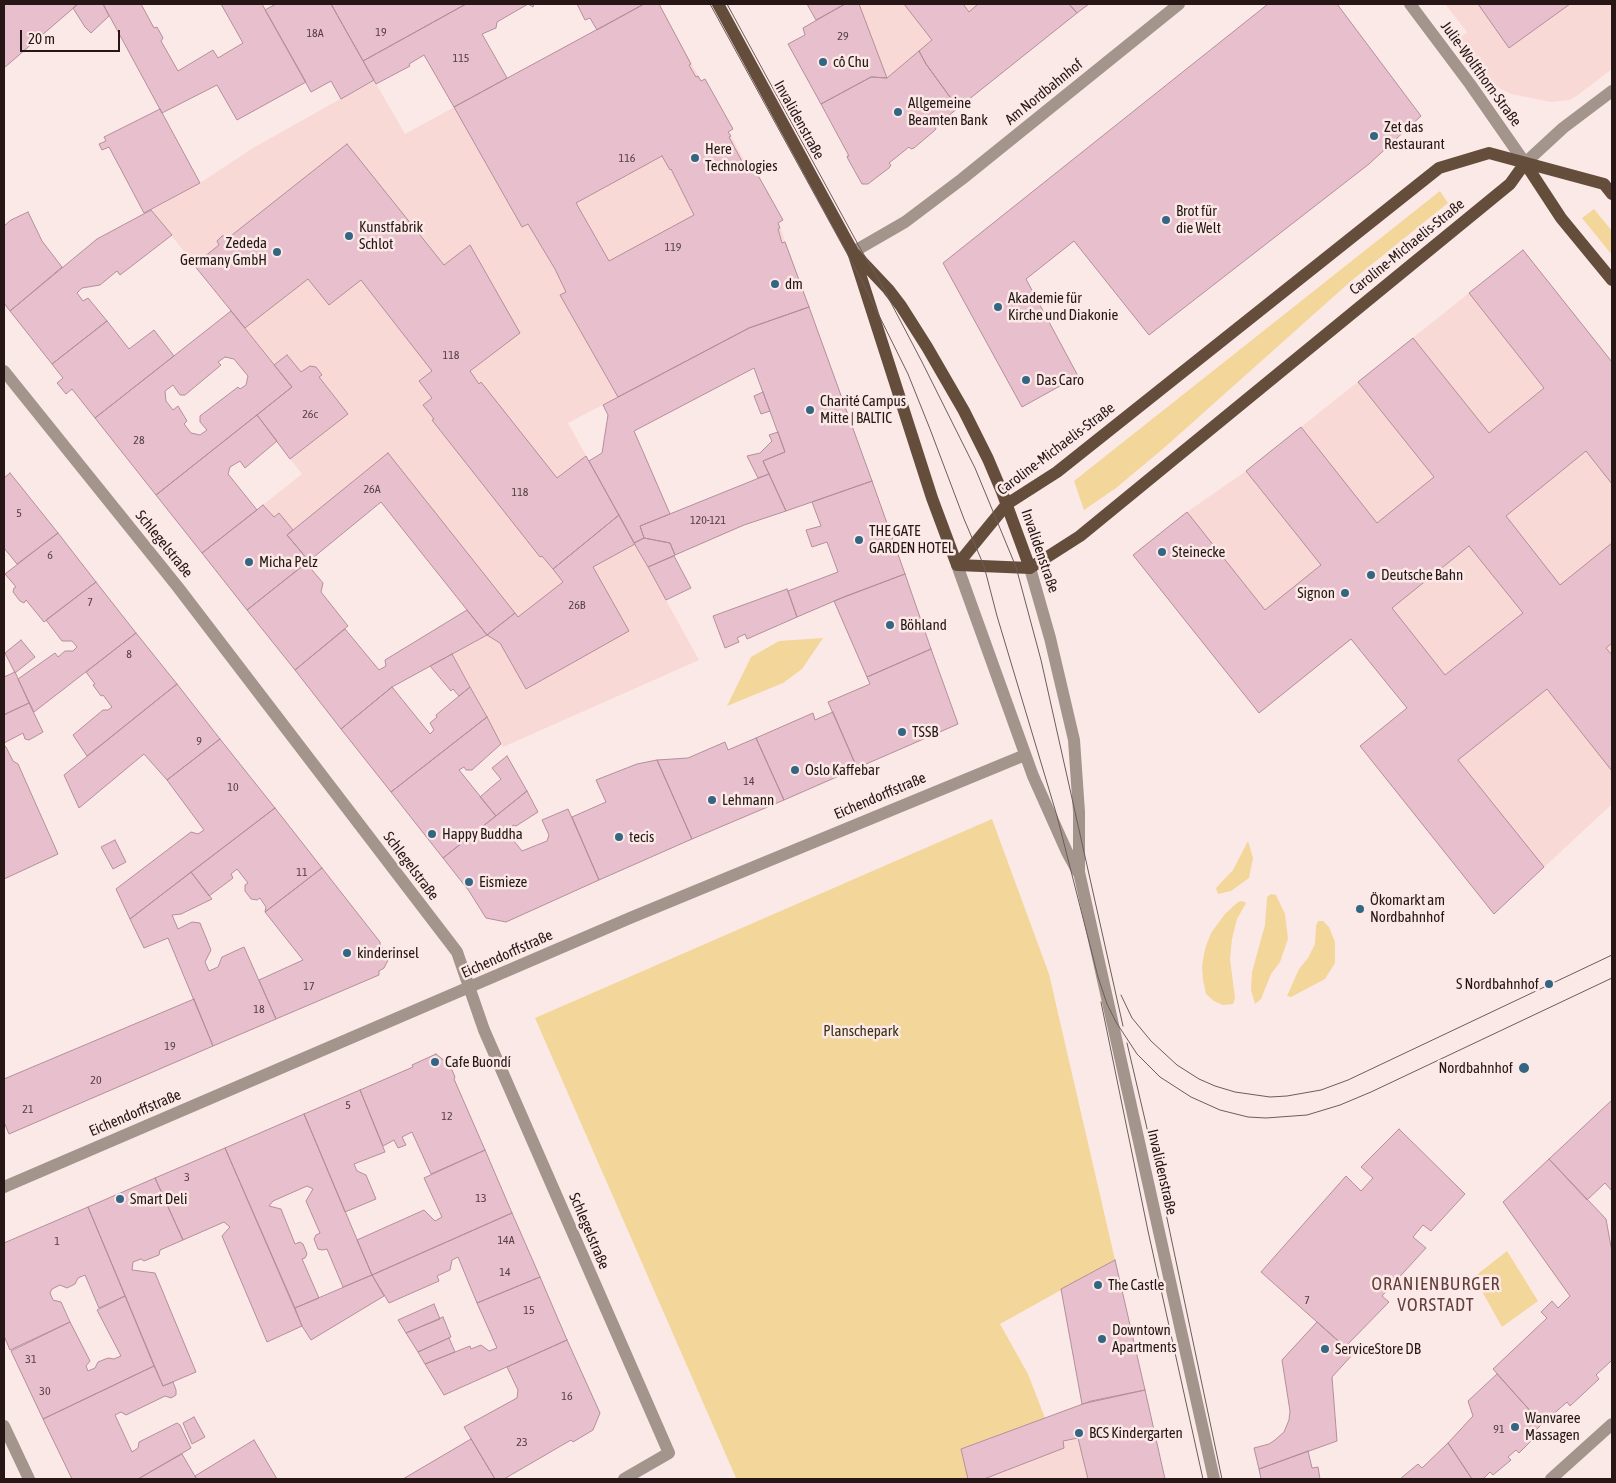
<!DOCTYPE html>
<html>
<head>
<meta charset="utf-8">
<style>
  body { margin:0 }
  #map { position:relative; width:1616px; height:1483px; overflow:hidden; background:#fbe9e7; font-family:"Asap Condensed",sans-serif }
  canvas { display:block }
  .frame { position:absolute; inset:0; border:5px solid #261716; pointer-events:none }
  .scale { position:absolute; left:20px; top:30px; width:100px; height:22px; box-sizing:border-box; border:2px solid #261716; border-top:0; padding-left:6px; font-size:15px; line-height:18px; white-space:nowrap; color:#261716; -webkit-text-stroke:4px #fbe9e7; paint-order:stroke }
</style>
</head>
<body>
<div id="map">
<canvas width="1616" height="1483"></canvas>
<div class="frame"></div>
<div class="scale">20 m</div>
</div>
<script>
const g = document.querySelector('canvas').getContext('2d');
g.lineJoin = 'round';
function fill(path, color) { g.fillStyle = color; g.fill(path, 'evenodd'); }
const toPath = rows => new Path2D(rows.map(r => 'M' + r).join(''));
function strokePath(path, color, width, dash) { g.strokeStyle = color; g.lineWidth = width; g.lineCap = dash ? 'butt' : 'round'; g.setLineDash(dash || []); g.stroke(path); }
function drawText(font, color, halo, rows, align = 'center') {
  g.font = font + ' "Asap Condensed",sans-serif'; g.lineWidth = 5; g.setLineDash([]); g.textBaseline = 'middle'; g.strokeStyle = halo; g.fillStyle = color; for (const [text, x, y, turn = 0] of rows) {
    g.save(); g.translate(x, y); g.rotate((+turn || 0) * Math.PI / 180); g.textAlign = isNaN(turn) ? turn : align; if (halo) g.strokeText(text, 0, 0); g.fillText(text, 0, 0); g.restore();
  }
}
fill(toPath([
  [644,4,659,4,779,224,809,307,749,328,568,423,699,660,503,747,452,654,487,635,381,502,247,610,202,553,302,474,276,441,292,387,151,210,200,183,253,148,374,80,405,134],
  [807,4,1089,4,958,108,919,52,887,78,871,77,821,104,788,44,805,35,803,28,816,20],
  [1445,4,1612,4,1612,69,1578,95,1569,100,1551,102,1511,94,1499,88,1489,80,1458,40,1467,32],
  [1523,250,1612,362,1612,804,1494,914,1360,746,1407,708,1352,639,1259,713,1133,555,1187,512,1246,471],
  [1145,1390,1165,1479,968,1479,961,1449,1091,1401]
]), '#f8d9d5');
fill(toPath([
  [1440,191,1448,203,1351,281,1164,448,1116,488,1084,510,1074,481],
  [1594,209,1612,231,1612,255,1582,218],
  [823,638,802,669,783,683,727,706,751,657,779,641],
  [992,819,1049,974,1115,1260,1000,1324,1028,1374,1045,1418,961,1449,968,1479,735,1479,736,1478,535,1018],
  [1248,841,1253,858,1249,878,1231,891,1218,894,1216,888,1233,870],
  [1271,894,1276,895,1285,914,1288,939,1280,962,1271,974,1261,999,1255,1004,1251,990,1252,972,1265,925,1267,897],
  [1242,901,1246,903,1237,919,1232,939,1230,959,1235,998,1233,1004,1223,1005,1214,1001,1206,994,1203,980,1202,966,1205,949,1211,933,1225,914,1238,902],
  [1318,921,1323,921,1329,927,1335,942,1335,963,1325,979,1291,997,1287,996,1299,969,1308,958,1315,944,1316,926],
  [1507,1251,1538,1301,1502,1327,1474,1277]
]), '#f3d69a');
const building = toPath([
  [4,4,78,4,4,68,4,4],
  [78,4,103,4,109,16,91,33,85,27,73,8,78,4],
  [103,4,141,4,154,28,157,27,163,38,161,41,178,71,213,50,218,58,243,43,221,4,262,4,306,82,237,120,217,85,162,113,103,4],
  [276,4,331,4,374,80,341,99,331,81,311,92,265,10,276,4],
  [331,4,466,4,363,61,331,4],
  [466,4,534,4,533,7,528,4,497,22,496,28,482,34,507,78,454,107,424,55,409,64,410,66,376,84,363,61,466,4],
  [577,4,644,4,597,30,590,18,585,20,577,4],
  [644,4,659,4,691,64,689,65,696,77,698,76,701,81,705,79,733,129,728,132,731,136,729,137,746,169,748,168,751,173,755,170,783,220,778,223,780,228,778,229,782,243,785,242,809,307,749,328,618,397,560,295,566,292,555,269,528,224,522,227,454,107,644,4],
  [662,156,670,170,671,169,694,215,609,261,576,203,662,156],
  [807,4,845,4,816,20,807,4],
  [845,4,859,4,887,78,871,77,821,104,788,44,805,35,803,28,845,4],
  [904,4,963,4,969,12,978,4,1069,4,1077,13,958,108,926,64,919,51,932,40,904,4],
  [1069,4,1089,4,1077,13,1069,4],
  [1268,4,1337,4,1421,116,1369,164,1149,335,1074,241,1026,279,1078,376,1022,407,943,263,1268,4],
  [1478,4,1570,4,1509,48,1478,4],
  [919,51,926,64,958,108,935,127,936,129,934,131,914,148,911,149,909,147,889,163,891,165,889,168,877,177,868,184,862,184,848,159,847,156,849,156,821,104,871,77,887,78,919,51],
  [160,109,200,183,144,213,109,147,102,150,99,144,106,141,104,137,160,109],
  [347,144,444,265,470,245,520,333,470,371,479,384,481,382,557,478,586,456,619,515,553,569,542,556,540,557,432,420,434,419,423,405,432,398,419,381,432,371,361,280,329,305,308,279,245,328,194,265,219,245,217,241,222,236,226,236,227,239,347,144],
  [151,210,172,235,120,275,117,271,100,285,82,288,77,293,83,301,88,298,107,321,52,364,10,311,97,239,151,210],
  [28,212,42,241,62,267,10,311,4,303,4,226,11,220,28,212],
  [1523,250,1612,362,1612,484,1586,451,1506,516,1560,585,1612,543,1612,643,1606,648,1612,655,1612,771,1547,689,1458,760,1544,867,1494,914,1360,746,1407,708,1351,639,1259,713,1133,555,1187,512,1265,610,1321,565,1246,471,1301,427,1377,523,1434,477,1358,382,1413,338,1489,433,1544,388,1469,293,1523,250],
  [1469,546,1523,613,1445,675,1392,608,1469,546],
  [809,307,872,481,786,511,763,461,785,452,754,368,634,431,670,514,640,526,644,538,634,543,589,461,602,453,608,415,603,405,749,328,809,307],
  [231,311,292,387,156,495,95,418,231,311],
  [225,357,234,359,248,376,246,385,240,389,238,387,200,416,200,422,207,430,200,435,191,433,184,424,187,421,178,406,173,410,166,401,165,391,173,385,180,395,185,395,221,365,218,362,225,357],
  [107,321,129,349,154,330,174,356,95,418,72,389,66,394,57,383,63,378,52,364,107,321],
  [287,355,301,372,310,366,316,367,322,375,319,377,348,414,290,459,257,415,292,387,274,365,287,355],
  [763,392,770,411,761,414,754,396,763,392],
  [257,415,277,441,245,468,240,461,230,467,228,474,257,510,202,553,156,495,257,415],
  [778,432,785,452,763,461,769,474,758,478,747,456,760,453,772,441,769,435,778,432],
  [388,453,515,613,487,635,381,502,309,561,287,535,388,453],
  [10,473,58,533,17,564,4,548,4,478,10,473],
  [769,474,786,511,744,525,675,555,670,543,644,538,640,526,769,474],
  [872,481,905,574,846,596,797,617,788,591,838,572,827,542,812,547,806,530,821,526,812,502,872,481],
  [263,505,274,517,279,513,293,530,287,535,309,561,247,610,202,553,263,505],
  [619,515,635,544,593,567,629,631,526,689,500,643,487,635,515,613,518,617,563,582,553,569,619,515],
  [58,533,96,582,44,622,26,600,24,603,20,601,13,592,14,588,16,587,5,574,58,533],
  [644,538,670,543,675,555,648,567,634,543,644,538],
  [674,556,691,588,666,600,648,567,674,556],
  [306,563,323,583,321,592,348,626,295,670,247,610,306,563],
  [905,574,931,649,867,677,834,601,905,574],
  [96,582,136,633,34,712,18,679,55,653,58,657,65,651,73,651,77,647,72,641,62,641,46,620,96,582],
  [787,589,797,617,747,639,745,634,737,638,739,642,725,648,713,616,787,589],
  [467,610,487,635,392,687,341,729,295,670,345,629,379,670,386,666,385,660,467,610],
  [136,633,177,684,87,756,73,735,103,710,108,710,112,707,103,695,101,696,93,685,95,684,86,672,136,633],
  [21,640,35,657,15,673,5,653,21,640],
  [931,649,958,724,857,768,828,702,870,684,867,677,931,649],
  [452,654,470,687,459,696,453,689,451,691,430,666,452,654],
  [15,672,29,703,5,714,4,711,4,677,15,672],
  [177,684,220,739,167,780,144,754,79,808,64,775,177,684],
  [392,687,430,734,434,730,430,723,437,717,436,715,470,687,487,717,391,792,341,729,392,687],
  [29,703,43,732,29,740,25,739,23,733,4,743,4,715,29,703],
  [833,712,857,768,784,800,756,738,813,713,815,720,833,712],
  [487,717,501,744,472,770,466,770,464,767,459,770,496,816,443,858,391,792,487,717],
  [756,738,784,800,692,839,657,760,688,758,725,742,728,750,756,738],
  [220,739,275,808,130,919,116,889,191,832,198,834,204,830,167,780,220,739],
  [4,745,6,747,13,761,18,764,58,854,4,879,4,745],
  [507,756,527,791,496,816,480,797,501,779,492,768,507,756],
  [657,760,692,839,599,880,572,817,606,802,596,780,637,764,657,760],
  [527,791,538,812,516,826,513,825,509,835,522,851,547,841,549,835,542,820,568,809,599,880,506,922,486,918,469,891,443,858,527,791],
  [275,808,322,868,265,912,266,907,260,898,257,900,251,899,245,891,245,885,248,883,237,869,231,874,233,878,209,896,191,872,275,808],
  [115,840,126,862,113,869,101,847,115,840],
  [322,868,380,942,380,944,387,954,388,960,384,968,379,971,379,975,276,1019,259,980,303,960,265,912,322,868],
  [191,872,212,899,181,914,172,915,178,929,192,922,200,923,211,950,205,962,209,971,218,967,222,957,244,947,276,1019,213,1046,168,938,144,948,130,919,191,872],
  [194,999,213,1046,9,1134,4,1122,4,1079,194,999],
  [436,1054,446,1062,448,1061,455,1077,454,1079,485,1150,431,1174,412,1132,402,1137,406,1145,398,1148,394,1140,383,1146,360,1090,413,1067,412,1065,436,1054],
  [360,1090,385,1152,354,1164,357,1171,366,1175,376,1199,345,1212,304,1114,360,1090],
  [1612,1100,1612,1191,1605,1183,1587,1200,1549,1159,1612,1100],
  [304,1114,372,1275,343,1287,327,1249,322,1250,318,1249,314,1239,316,1235,320,1233,306,1201,313,1189,307,1186,273,1201,269,1206,281,1209,295,1244,300,1242,303,1244,307,1254,305,1258,302,1259,319,1298,295,1308,225,1148,304,1114],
  [1399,1129,1465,1194,1431,1231,1423,1225,1413,1237,1426,1248,1382,1296,1389,1302,1345,1347,1261,1272,1346,1176,1361,1191,1373,1178,1361,1167,1399,1129],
  [225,1148,302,1326,267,1342,222,1236,230,1227,224,1222,183,1240,155,1178,225,1148],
  [485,1150,512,1213,372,1275,357,1240,424,1210,435,1221,442,1217,424,1178,485,1150],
  [1549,1159,1606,1219,1612,1252,1612,1363,1611,1361,1596,1375,1599,1379,1570,1406,1567,1402,1542,1424,1493,1369,1547,1318,1541,1312,1552,1301,1558,1308,1570,1296,1503,1202,1549,1159],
  [155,1178,183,1240,160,1250,159,1255,144,1261,141,1259,133,1262,132,1270,155,1273,196,1372,163,1386,88,1207,155,1178],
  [88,1207,125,1296,99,1308,85,1275,78,1278,75,1284,67,1288,60,1285,52,1289,50,1293,53,1300,61,1302,70,1322,10,1350,4,1336,4,1243,88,1207],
  [512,1213,540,1277,477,1303,458,1257,452,1260,450,1270,437,1276,439,1281,389,1303,372,1275,512,1213],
  [1115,1260,1145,1390,1082,1404,1061,1289,1115,1260],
  [372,1275,384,1296,311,1340,302,1326,295,1308,372,1275],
  [540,1277,567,1340,444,1395,425,1364,470,1346,471,1349,481,1345,489,1351,497,1348,477,1303,540,1277],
  [125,1296,154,1366,43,1419,11,1351,70,1322,90,1361,86,1366,88,1371,95,1368,98,1362,108,1358,114,1359,121,1356,97,1310,125,1296],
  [434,1304,440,1319,406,1333,398,1320,434,1304],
  [443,1317,451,1337,418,1352,406,1333,443,1317],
  [1317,1322,1353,1354,1332,1377,1337,1441,1259,1469,1254,1448,1269,1444,1275,1440,1284,1432,1289,1420,1290,1411,1282,1360,1317,1322],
  [449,1338,455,1352,425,1364,418,1352,449,1338],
  [567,1340,600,1413,593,1430,573,1442,571,1440,504,1479,495,1479,464,1427,517,1398,518,1390,507,1367,567,1340],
  [154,1366,163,1386,173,1382,176,1390,176,1395,171,1398,165,1396,126,1415,121,1412,115,1415,132,1452,138,1448,139,1442,177,1423,180,1425,191,1448,138,1479,72,1479,43,1419,154,1366],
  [1497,1374,1542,1424,1531,1435,1534,1438,1519,1453,1516,1450,1508,1457,1511,1460,1493,1475,1490,1472,1483,1479,1472,1479,1448,1443,1473,1416,1468,1401,1497,1374],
  [1145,1390,1165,1479,1088,1479,1078,1438,1063,1441,1064,1448,984,1479,968,1479,961,1449,1091,1401,1145,1390],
  [194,1417,205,1437,192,1444,183,1423,194,1417],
  [471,1439,495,1479,403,1479,471,1439],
  [254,1440,277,1479,194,1479,196,1478,195,1476,254,1440],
  [1448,1443,1472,1479,1400,1479,1418,1464,1422,1468,1448,1443],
  [1308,1451,1312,1468,1318,1467,1320,1479,1261,1479,1259,1469,1308,1451],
  [182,1454,196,1478,194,1479,138,1479,182,1454]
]);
fill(building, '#e8c0cd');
strokePath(building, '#b48e9b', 1);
strokePath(toPath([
  [1410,4,1470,84,1525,163,1563,128,1612,91],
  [853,252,905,222,962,179,1179,4],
  [4,371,177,586,457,952,484,1030,669,1453,624,1479],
  [957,565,1033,776,1067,852,1078,872],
  [1030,568,1050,638,1074,740,1079,812,1079,872,1214,1479],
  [4,1187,630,918,1025,755],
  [4,1426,29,1479],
  [1551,1479,1612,1424]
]), '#a3958b', 12);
strokePath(toPath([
  [718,4,853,252,932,498,957,565],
  [1525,163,1561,218,1612,280],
  [855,254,888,289,901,306,927,347,964,411,988,459,1002,492,1030,568],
  [957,565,1007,504,1057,472,1439,168,1489,153,1604,184,1612,194],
  [957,565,1030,568,1080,536,1510,184,1525,163]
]), '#654d3c', 12);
strokePath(toPath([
  [710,4,861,279,908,374,930,429,964,519,984,566,997,616,1057,816,1098,977,1107,1004,1116,1022,1137,1054,1160,1077,1191,1097,1220,1110,1248,1117,1266,1118,1307,1115,1340,1105,1371,1092,1612,978],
  [727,4,860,248,879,280,922,362,975,468,1016,567,1041,660,1123,1026],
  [1121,995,1132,1018,1151,1041,1177,1065,1199,1079,1215,1086,1235,1092,1270,1097,1287,1096,1321,1090,1348,1080,1612,955],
  [1101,1002,1148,1231,1203,1479],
  [1127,1043,1157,1171,1222,1479]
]), '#6c5c5a', 1);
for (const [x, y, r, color] of [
  [823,62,5,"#346583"],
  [898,112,5,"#346583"],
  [1374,136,5,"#346583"],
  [695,158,5,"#346583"],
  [1166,220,5,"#346583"],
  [349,236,5,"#346583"],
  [277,252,5,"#346583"],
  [775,284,5,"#346583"],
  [998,307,5,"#346583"],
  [1026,380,5,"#346583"],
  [810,410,5,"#346583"],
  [859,540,5,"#346583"],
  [1162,552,5,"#346583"],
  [249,562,5,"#346583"],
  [1371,575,5,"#346583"],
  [1345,593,5,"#346583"],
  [890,625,5,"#346583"],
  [902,732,5,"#346583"],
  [795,770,5,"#346583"],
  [712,800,5,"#346583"],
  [432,834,5,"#346583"],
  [619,837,5,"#346583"],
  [469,882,5,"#346583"],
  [1360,909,5,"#346583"],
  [347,953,5,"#346583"],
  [1549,984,5,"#346583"],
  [435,1062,5,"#346583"],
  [1524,1068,6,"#346583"],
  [120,1199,5,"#346583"],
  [1098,1285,5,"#346583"],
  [1102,1339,5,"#346583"],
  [1325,1349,5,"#346583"],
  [1515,1427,5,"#346583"],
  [1079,1433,5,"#346583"]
]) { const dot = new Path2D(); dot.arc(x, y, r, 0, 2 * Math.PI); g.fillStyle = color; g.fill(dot); strokePath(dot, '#fbe9e7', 2); }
drawText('12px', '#564144', null, [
  ["19",381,32],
  ["18A",315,33],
  ["29",843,36],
  ["115",461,58],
  ["116",627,158],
  ["119",673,247],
  ["118",451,355],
  ["26c",310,414],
  ["28",139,440],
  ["26A",372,489],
  ["118",520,492],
  ["5",19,513],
  ["120-121",708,520],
  ["6",50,555],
  ["7",90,602],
  ["26B",577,605],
  ["8",129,654],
  ["9",199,741],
  ["14",749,781],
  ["10",233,787],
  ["11",302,872],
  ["17",309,986],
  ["18",259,1009],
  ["19",170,1046],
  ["20",96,1080],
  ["5",348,1105],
  ["21",28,1109],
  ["12",447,1116],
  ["3",187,1177],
  ["13",481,1198],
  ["14A",506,1240],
  ["1",57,1241],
  ["14",505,1272],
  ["7",1307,1300],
  ["15",529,1310],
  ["31",31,1359],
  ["30",45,1391],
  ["16",567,1396],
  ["91",1499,1429],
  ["23",522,1442]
]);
drawText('15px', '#261716', '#fbe9e7', [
  ["cô Chu",833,62],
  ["Allgemeine",908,103],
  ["Beamten Bank",908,120],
  ["Zet das",1384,127],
  ["Restaurant",1384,144],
  ["Here",705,149],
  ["Technologies",705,166],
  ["Brot für",1176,211],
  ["die Welt",1176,228],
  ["Kunstfabrik",359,227],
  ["Schlot",359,244],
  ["Zededa",267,243,"right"],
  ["Germany GmbH",267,260,"right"],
  ["dm",785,284],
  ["Akademie für",1008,298],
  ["Kirche und Diakonie",1008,315],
  ["Das Caro",1036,380],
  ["Charité Campus",820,401],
  ["Mitte | BALTIC",820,418],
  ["THE GATE",869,531],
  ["GARDEN HOTEL",869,548],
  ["Steinecke",1172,552],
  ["Micha Pelz",259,562],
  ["Deutsche Bahn",1381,575],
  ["Signon",1335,593,"right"],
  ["Böhland",900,625],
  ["TSSB",912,732],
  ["Oslo Kaffebar",805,770],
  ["Lehmann",722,800],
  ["Happy Buddha",442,834],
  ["tecis",629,837],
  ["Eismieze",479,882],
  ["Ökomarkt am",1370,900],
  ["Nordbahnhof",1370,917],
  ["kinderinsel",357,953],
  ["S Nordbahnhof",1539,984,"right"],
  ["Cafe Buondí",445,1062],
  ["Nordbahnhof",1513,1068,"right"],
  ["Smart Deli",130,1199],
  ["The Castle",1108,1285],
  ["Downtown",1112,1330],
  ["Apartments",1112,1347],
  ["ServiceStore DB",1335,1349],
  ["Wanvaree",1525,1418],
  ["Massagen",1525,1435],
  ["BCS Kindergarten",1089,1433]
], 'left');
drawText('15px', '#261716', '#fbe9e7', [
  ["Julie-Wolfthorn-Straße",1481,74,54],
  ["Am Nordbahnhof",1044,92,-39],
  ["Invalidenstraße",799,120,61],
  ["Caroline-Michaelis-Straße",1407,247,-39],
  ["Caroline-Michaelis-Straße",1056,449,-37],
  ["Schlegelstraße",164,544,51],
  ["Invalidenstraße",1040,551,71],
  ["Eichendorffstraße",880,796,-23],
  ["Schlegelstraße",411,866,53],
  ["Eichendorffstraße",507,954,-24],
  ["Eichendorffstraße",135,1113,-23],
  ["Invalidenstraße",1162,1172,77],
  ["Schlegelstraße",589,1231,67]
]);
drawText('15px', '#3d3115', '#fbe9e7', [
  ["Planschepark",861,1031]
]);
g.letterSpacing = '1px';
drawText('18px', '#623f3c', '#fbe9e7', [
  ["ORANIENBURGER",1436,1284],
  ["VORSTADT",1436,1305]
]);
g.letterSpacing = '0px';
</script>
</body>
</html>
